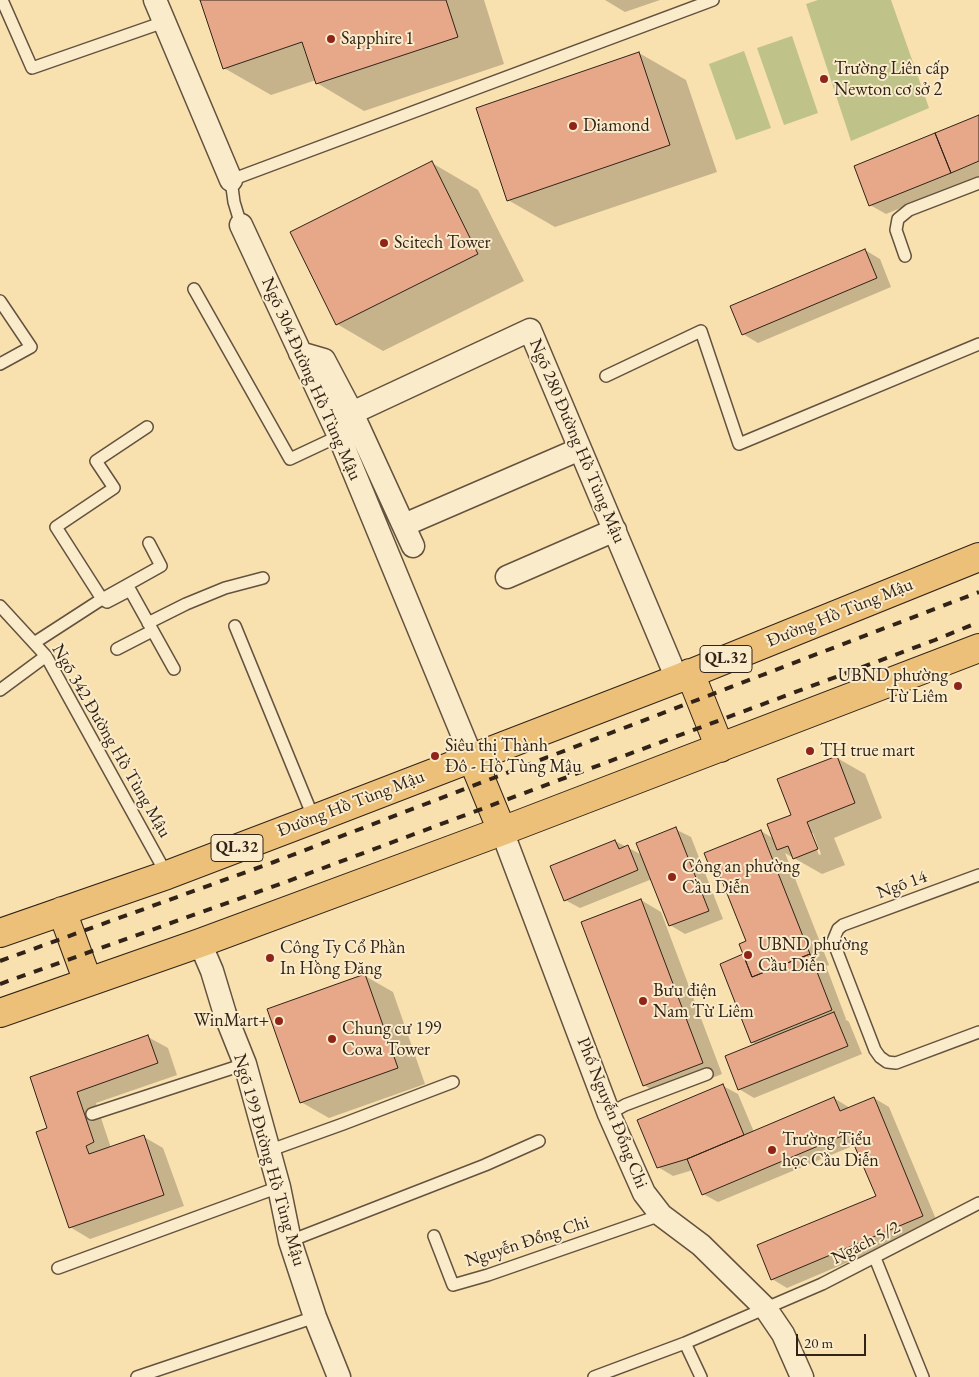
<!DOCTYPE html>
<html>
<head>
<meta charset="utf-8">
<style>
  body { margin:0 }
  #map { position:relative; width:979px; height:1377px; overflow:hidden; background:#f8e0af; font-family:"EB Garamond",serif }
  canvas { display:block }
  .scale { position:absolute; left:796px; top:1334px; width:70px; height:22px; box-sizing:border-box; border:2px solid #312318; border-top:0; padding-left:6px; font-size:15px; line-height:18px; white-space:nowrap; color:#312318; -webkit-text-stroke:4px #faebcb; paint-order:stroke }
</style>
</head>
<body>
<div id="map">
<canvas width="979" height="1377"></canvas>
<div class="scale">20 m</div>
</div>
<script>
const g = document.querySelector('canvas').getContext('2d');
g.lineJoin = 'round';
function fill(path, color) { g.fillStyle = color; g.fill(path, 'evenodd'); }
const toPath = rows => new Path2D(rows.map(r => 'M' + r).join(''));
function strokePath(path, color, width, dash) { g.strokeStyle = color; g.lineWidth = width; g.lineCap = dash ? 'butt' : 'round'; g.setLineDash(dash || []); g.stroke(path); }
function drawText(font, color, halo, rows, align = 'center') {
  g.font = font + ' "EB Garamond",serif'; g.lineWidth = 4; g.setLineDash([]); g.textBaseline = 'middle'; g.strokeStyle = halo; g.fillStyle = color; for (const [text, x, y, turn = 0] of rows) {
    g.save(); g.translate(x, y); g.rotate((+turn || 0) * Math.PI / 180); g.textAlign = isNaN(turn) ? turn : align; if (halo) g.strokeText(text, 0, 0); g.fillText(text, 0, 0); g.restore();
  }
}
fill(toPath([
  [818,0,891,0,929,108,851,141,806,4],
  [792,36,818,113,784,125,757,48],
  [744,51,771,128,736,140,709,64]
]), '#bfc289');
fill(toPath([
  [202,0,484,0,504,64,364,111,317,83,316,80,271,95,224,68],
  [605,0,660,0,625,12],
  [639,53,686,80,717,172,555,227,508,200],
  [979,117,979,176,886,214,870,205],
  [432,163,478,190,524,281,383,351,337,324],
  [865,250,880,259,891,287,758,343,743,334],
  [837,758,865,774,882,818,834,838,845,865,822,874,785,853,829,965,826,966,846,1019,845,1019,849,1022,862,1054,754,1098,739,1089,726,1057,757,1045,752,1042,743,956,747,942,724,882,715,877,761,831,774,839],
  [810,833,813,833,821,854,819,855],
  [675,829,691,837,723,919,685,934,670,925,652,879,580,908,565,900,615,841,642,855],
  [641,900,661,912,722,1074,664,1097,644,1085],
  [365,976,393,992,425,1084,329,1118,301,1102],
  [148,1037,168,1048,177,1075,96,1103,111,1148,144,1137,163,1148,184,1206,90,1239,70,1227,49,1128,31,1078],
  [723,1086,738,1094,754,1132,834,1098,850,1108,874,1098,889,1107,938,1224,787,1288,772,1279,877,1196,855,1145,718,1202,703,1194,693,1170,673,1176,658,1167]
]), '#0003');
const building = toPath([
  [200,0,446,0,458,37,316,84,302,42,223,69,200,0],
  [639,52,670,145,507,201,476,108,639,52],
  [979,115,979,161,951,173,935,133,979,115],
  [935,133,951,173,869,206,854,166,935,133],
  [432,161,478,254,336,325,290,232,432,161],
  [865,249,877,278,742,335,730,306,865,249],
  [837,756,855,803,807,822,818,849,793,859,788,846,777,850,767,824,791,815,777,779,837,756],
  [676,827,709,911,669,926,636,843,676,827],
  [761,830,810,954,752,977,739,944,746,941,720,876,714,878,704,853,761,830],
  [615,840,619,849,628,845,638,870,564,901,550,866,615,840],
  [641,899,703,1063,643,1086,581,922,641,899],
  [743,954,752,977,810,954,832,1010,751,1043,720,964,743,954],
  [365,974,398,1068,300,1103,267,1009,365,974],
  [834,1012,848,1046,738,1090,725,1056,834,1012],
  [148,1035,158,1063,77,1092,94,1142,86,1146,89,1154,144,1135,164,1195,69,1228,36,1132,47,1128,30,1077,148,1035],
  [723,1084,744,1135,687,1159,657,1168,637,1120,723,1084],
  [834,1097,840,1111,874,1097,923,1216,771,1280,757,1245,876,1196,849,1133,702,1195,687,1159,834,1097]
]);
fill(building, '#e7a889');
strokePath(building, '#312318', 1);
const lane = toPath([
  [2,0,32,68,164,22],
  [241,225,234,202,231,180,713,0],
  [905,256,896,230,898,219,909,210,979,183],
  [194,289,290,459,339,436],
  [0,301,31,347,0,364],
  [606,376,701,331,739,444,979,344],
  [147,427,96,461,114,488,56,527,102,599,107,602,130,590,174,669],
  [0,606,46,656,167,875],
  [148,623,186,604,225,588,263,578],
  [235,626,314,819],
  [34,643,102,599,161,566,149,543],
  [117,649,152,631],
  [0,690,46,656],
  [979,875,843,925,838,929,833,941,875,1050,880,1057,887,1062,896,1063,979,1032],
  [92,1114,245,1064],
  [609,1114,625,1105,707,1074],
  [268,1151,343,1124,453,1082],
  [434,1236,453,1285,488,1275,661,1215],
  [290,1241,485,1165,539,1141],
  [875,1258,923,1377],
  [58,1268,279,1187],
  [685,1343,701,1377],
  [137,1377,315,1317],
  [594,1377,685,1343,822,1284,979,1203]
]);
const street = toPath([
  [155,0,231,180],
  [241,225,339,436,472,758],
  [300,353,324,360,352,413,413,546],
  [352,413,530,330,677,679],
  [404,525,580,449],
  [507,577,615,530],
  [502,831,609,1114,644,1193,661,1215,701,1245,766,1309,783,1334,802,1377],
  [200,943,212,971,225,1014,245,1064,279,1187,290,1241,315,1317,339,1377]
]);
const highway = toPath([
  [690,673,720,748],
  [472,758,502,831],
  [62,911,88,982],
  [0,933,167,875,314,819,677,679,979,557],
  [0,1013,200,943,502,831,979,648]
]);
strokePath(lane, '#63523e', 14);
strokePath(street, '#63523e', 25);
strokePath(highway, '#312318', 30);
strokePath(lane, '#faebcb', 11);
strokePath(street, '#faebcb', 22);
strokePath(highway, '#ecc078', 28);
strokePath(toPath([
  [0,961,274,862,979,592],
  [0,984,283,883,935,640,979,622]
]), '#312318', 4, [9, 9]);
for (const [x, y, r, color] of [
  [331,39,5,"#8f2418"],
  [824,79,5,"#8f2418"],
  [573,126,5,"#8f2418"],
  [384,243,5,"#8f2418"],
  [958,686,5,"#8f2418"],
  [810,751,5,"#8f2418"],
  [435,756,5,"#8f2418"],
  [672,877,5,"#8f2418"],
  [748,955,5,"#8f2418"],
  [270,958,5,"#8f2418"],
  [643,1001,5,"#8f2418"],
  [279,1021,5,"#8f2418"],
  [332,1039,5,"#8f2418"],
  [772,1150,5,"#8f2418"]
]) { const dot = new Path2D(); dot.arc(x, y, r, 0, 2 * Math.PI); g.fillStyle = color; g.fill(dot); strokePath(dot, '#faebcb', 2); }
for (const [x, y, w] of [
  [726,659,52],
  [237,848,52]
]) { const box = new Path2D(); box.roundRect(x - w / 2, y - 13.5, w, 27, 4); g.fillStyle = '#faebcb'; g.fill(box); strokePath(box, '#312318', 1); }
drawText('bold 16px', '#312318', null, [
  ["QL.32",726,659],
  ["QL.32",237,848]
]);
drawText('18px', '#312318', '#faebcb', [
  ["Sapphire 1",341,39],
  ["Trường Liên cấp",834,69],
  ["Newton cơ sở 2",834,90],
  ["Diamond",583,126],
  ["Scitech Tower",394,243],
  ["UBND phường",948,676,"right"],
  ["Từ Liêm",948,697,"right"],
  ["Siêu thị Thành",445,746],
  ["Đô - Hồ Tùng Mậu",445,767],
  ["TH true mart",820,751],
  ["Công an phường",682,867],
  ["Cầu Diễn",682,888],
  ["UBND phường",758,945],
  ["Cầu Diễn",758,966],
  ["Công Ty Cổ Phần",280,948],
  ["In Hồng Đăng",280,969],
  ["Bưu điện",653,991],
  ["Nam Từ Liêm",653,1012],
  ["WinMart+",269,1021,"right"],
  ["Chung cư 199",342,1029],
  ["Cowa Tower",342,1050],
  ["Trường Tiểu",782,1140],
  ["học Cầu Diễn",782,1161]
], 'left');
drawText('18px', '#312318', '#faebcb', [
  ["Ngõ 304 Đường Hồ Tùng Mậu",311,379,66],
  ["Ngõ 280 Đường Hồ Tùng Mậu",577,441,67],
  ["Đường Hồ Tùng Mậu",840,613,-22],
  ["Ngõ 342 Đường Hồ Tùng Mậu",111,741,60],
  ["Đường Hồ Tùng Mậu",351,804,-21],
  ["Ngõ 14",902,885,-20],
  ["Phố Nguyễn Đổng Chi",612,1113,68],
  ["Ngõ 199 Đường Hồ Tùng Mậu",269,1160,74],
  ["Nguyễn Đổng Chi",527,1242,-18],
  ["Ngách 5/2",866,1243,-27]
]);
</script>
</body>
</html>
